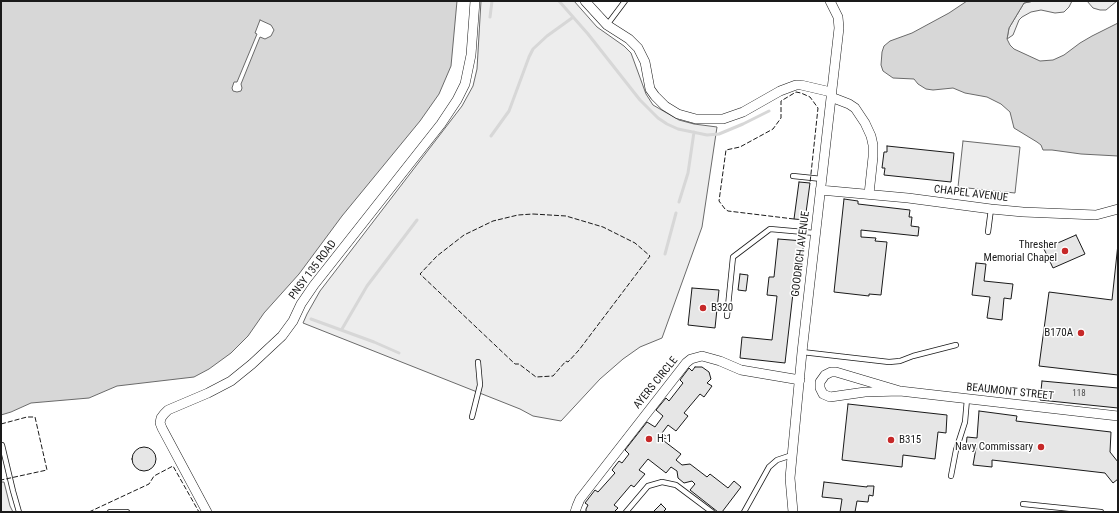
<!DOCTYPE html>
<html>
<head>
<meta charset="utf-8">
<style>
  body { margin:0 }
  #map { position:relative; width:1119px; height:513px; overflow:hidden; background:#fff; font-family:"Roboto Condensed",sans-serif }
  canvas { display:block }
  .frame { position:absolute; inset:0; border:2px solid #1a1a1a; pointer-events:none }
</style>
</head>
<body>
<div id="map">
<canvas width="1119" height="513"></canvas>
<div class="frame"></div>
</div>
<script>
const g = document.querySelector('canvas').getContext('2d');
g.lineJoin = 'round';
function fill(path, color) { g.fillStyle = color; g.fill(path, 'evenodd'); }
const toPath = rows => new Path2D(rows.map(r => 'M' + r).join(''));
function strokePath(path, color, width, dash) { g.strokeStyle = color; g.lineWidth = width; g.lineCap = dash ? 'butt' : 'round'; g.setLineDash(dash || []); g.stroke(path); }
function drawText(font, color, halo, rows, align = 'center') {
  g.font = font + ' "Roboto Condensed",sans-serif'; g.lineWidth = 3; g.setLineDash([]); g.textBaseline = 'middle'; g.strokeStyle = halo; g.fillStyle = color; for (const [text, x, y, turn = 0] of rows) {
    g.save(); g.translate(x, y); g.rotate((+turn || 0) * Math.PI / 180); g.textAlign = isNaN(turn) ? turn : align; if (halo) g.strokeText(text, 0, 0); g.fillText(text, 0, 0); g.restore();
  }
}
const green = toPath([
  [481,1,574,1,597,27,624,46,631,53,646,94,653,105,679,120,694,124,717,127,702,227,662,338,640,347,623,359,600,379,561,421,533,416,520,409,303,323,307,314,320,291,462,106,473,86,477,69,481,1],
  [1034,1,1072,1,1069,7,1064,12,1055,13,1041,10,1031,12,1022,17,1019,20,1013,35,1007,39,1009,28,1024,3,1034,1],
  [1087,1,1117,1,1106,10,1100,10,1093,8,1087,1],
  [963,141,1020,147,1015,193,958,187,963,141],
  [1,482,4,482,10,506,13,512,1,512,1,482]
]);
fill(green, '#ededed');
strokePath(green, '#6a6a6a', 1);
const water = toPath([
  [1,1,457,1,451,66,439,94,420,121,342,216,299,274,264,313,248,336,231,353,209,369,194,377,117,386,89,398,31,403,11,412,1,415,1,1],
  [967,1,1034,1,1024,3,1009,28,1007,39,1010,45,1014,49,1040,61,1053,60,1064,55,1080,43,1092,36,1118,23,1118,156,1081,154,1052,150,1043,150,1041,145,1037,142,1014,128,1010,112,1001,104,987,97,965,93,953,88,933,90,926,89,918,84,914,79,893,78,883,71,881,65,882,52,884,46,890,41,912,33,949,13,967,1]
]);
fill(water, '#d7d7d7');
strokePath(water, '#6a6a6a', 1);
const pier = toPath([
  [260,20,271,25,274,30,271,36,265,39,260,37,241,84,242,88,241,91,237,92,233,91,232,88,234,82,237,82,257,34,255,33,260,20]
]);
fill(pier, '#fff');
strokePath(pier, '#6a6a6a', 1);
strokePath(toPath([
  [559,1,588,34,640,100,658,118,667,124,678,129,707,135,719,134,743,124,769,111],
  [490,17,492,1],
  [491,136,509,111,529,57,533,49,547,36,572,18],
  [679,202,688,173,694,132],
  [665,254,676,213],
  [311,319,374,342,399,353],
  [342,329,367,286,417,220]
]), '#d7d7d7', 3);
const building = toPath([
  [887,146,954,153,951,182,884,175,885,168,882,168,884,152,887,152,887,146],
  [799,182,810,183,805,220,794,219,799,182],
  [844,199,858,201,858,204,910,210,909,217,912,217,911,226,919,227,918,236,861,230,861,237,876,238,875,241,887,242,881,295,869,294,869,296,834,292,844,199],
  [1076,235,1085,254,1053,268,1044,249,1076,235],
  [778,239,804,241,802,258,797,258,785,363,740,358,742,337,772,340,777,296,767,295,769,277,774,277,778,239],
  [1118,244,1118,375,1039,366,1049,292,1112,300,1118,244],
  [976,263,986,264,984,281,1013,284,1011,299,1004,298,1002,320,987,318,990,297,972,295,976,263],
  [740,274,748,275,746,291,738,290,740,274],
  [692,288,719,290,715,328,688,325,692,288],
  [695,367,702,367,709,372,711,379,707,383,712,386,704,397,700,394,684,413,688,416,676,431,668,425,662,433,667,437,664,441,681,454,676,460,682,465,690,464,707,477,710,474,728,488,734,481,741,487,722,512,718,512,690,490,695,484,692,481,684,483,678,478,677,471,671,467,666,473,648,459,639,470,645,474,634,487,631,485,614,505,618,508,614,512,586,512,586,509,588,505,585,503,595,490,598,492,615,473,612,470,619,461,622,463,629,454,625,450,647,422,655,427,663,416,656,410,666,398,669,401,683,383,680,380,689,368,692,371,695,367],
  [1042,381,1118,388,1118,408,1040,400,1042,381],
  [848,404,947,415,946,433,938,432,935,459,903,455,902,467,842,460,848,404],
  [979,411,1017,416,1016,421,1111,432,1110,452,1118,462,1118,479,1113,483,1105,473,992,460,992,467,973,465,976,448,966,447,967,437,977,438,979,411],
  '132 459a12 12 0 1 1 24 0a12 12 0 1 1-24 0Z',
  [824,482,867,487,867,486,874,486,873,496,869,495,868,502,857,501,855,512,840,512,842,499,822,497,824,482],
  [661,504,666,509,664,511,666,512,653,512,661,504]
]);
fill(building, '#e6e6e6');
strokePath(building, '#1a1a1a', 1);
const lane = toPath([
  [607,25,625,1],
  [793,176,822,179],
  [988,232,991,209],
  [727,316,733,257,770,229,815,233],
  [802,352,889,362,900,361,913,356,956,345],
  [472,417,480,385,478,362],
  [2,445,13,491,19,512],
  [951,476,956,450,965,422,967,399],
  [1023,504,1101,512],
  [110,512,127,512],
  [626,512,648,486,662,482,676,485,712,512],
  [744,512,769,467,777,460,792,455]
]);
const street = toPath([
  [585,1,607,25,629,39,638,48,645,62,650,89,655,96,665,106,678,114,696,119,723,119,743,112,780,91,796,85,801,85,831,92],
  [831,97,849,104,855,108,865,123,871,136,873,145,873,157,869,194],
  [820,190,908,198,991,209,1023,212,1096,215,1118,209],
  [900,391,836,372,831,372,825,375,820,382,820,388,823,394,830,397,865,392,900,391,1118,416],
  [207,512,162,428,160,423,161,418,164,414,168,410,208,393,231,381,252,364,282,336,293,321,301,304,314,285,441,124,457,100,465,84,471,55,475,1],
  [575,512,577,506,580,499,686,363,691,359,702,356,720,361,741,370,800,380],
  [793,512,790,478,802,352,839,28,838,17,830,1]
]);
strokePath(lane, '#1a1a1a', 6);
strokePath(street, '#1a1a1a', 10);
strokePath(lane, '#fff', 4.5);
strokePath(street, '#fff', 9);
strokePath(toPath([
  [533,214,566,216,603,227,635,243,650,256,579,350,568,362,566,361,553,376,536,377,519,364,515,364,420,274,437,256,464,235,493,221,518,215,533,214],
  [794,219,728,211,725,209,719,201,726,150,740,147,773,129,781,118,781,101,796,92,801,93,810,97,818,108,810,183],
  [1,424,27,417,35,417,47,470,1,480],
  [89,512,149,484,154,476,173,466,199,512]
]), '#1a1a1a', 1, [5, 2]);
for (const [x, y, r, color] of [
  [1065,251,4,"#c62828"],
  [703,308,4,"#c62828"],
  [1081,333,4,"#c62828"],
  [649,439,4,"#c62828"],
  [891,440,4,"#c62828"],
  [1041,447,4,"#c62828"]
]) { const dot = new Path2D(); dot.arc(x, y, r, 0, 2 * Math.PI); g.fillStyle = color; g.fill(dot); strokePath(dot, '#fff', 1.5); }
drawText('9px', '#4d4d4d', null, [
  ["118",1079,394]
]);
drawText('11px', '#1a1a1a', '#fff', [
  ["CHAPEL AVENUE",971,194,7],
  ["GOODRICH AVENUE",801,254,-83],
  ["PNSY 135 ROAD",313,270,-53],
  ["AYERS CIRCLE",656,383,-51],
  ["BEAUMONT STREET",1010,392,6]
]);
drawText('11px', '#1a1a1a', '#fff', [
  ["Thresher",1057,245],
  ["Memorial Chapel",1057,258],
  ["B320",711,308,"left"],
  ["B170A",1073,333],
  ["H-1",657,439,"left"],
  ["B315",899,440,"left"],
  ["Navy Commissary",1033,447]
], 'right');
</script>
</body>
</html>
